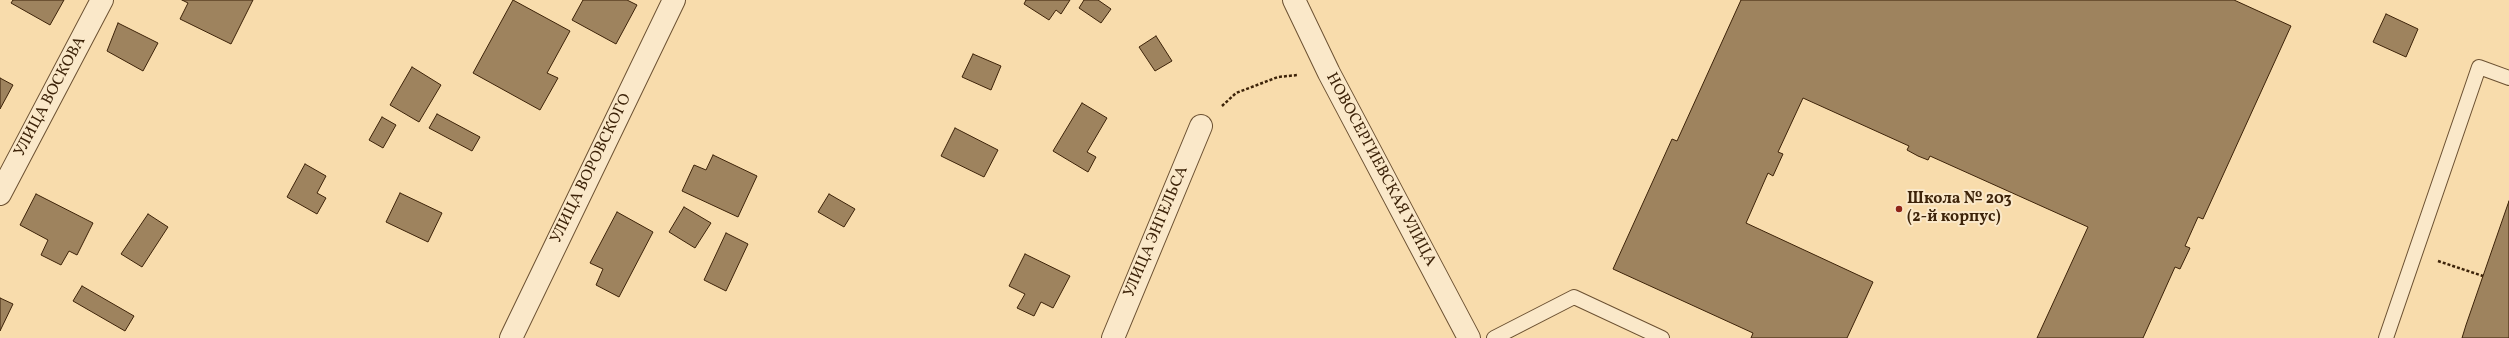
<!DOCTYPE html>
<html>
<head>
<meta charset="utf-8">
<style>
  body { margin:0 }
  canvas { display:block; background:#f8dcac }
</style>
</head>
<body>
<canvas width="2509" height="338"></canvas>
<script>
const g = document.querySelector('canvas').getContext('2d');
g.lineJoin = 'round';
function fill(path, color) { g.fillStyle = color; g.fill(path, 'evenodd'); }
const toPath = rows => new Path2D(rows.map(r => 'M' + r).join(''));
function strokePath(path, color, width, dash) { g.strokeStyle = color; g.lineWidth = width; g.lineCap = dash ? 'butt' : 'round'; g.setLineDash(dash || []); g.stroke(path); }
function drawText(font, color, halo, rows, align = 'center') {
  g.font = font + ' Vollkorn,serif'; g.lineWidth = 4; g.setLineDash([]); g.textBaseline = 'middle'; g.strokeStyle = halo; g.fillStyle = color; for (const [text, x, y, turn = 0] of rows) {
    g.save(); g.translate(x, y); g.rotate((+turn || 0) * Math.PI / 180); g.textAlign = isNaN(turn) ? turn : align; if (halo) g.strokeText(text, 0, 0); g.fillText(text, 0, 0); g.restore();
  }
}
const building = toPath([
  [13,0,64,0,50,25,11,3,13,0],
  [182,0,253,0,231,44,180,19,188,3,182,0],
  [513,0,570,31,547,73,558,78,540,110,473,73,513,0],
  [583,0,627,0,637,5,616,44,572,20,583,0],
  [1026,0,1070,0,1061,14,1056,10,1049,20,1024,4,1026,0],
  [1084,0,1098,0,1111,9,1101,23,1079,8,1084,0],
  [1741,0,2234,0,2291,26,2203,219,2198,217,2185,246,2190,248,2180,269,2175,267,2143,338,2037,338,2088,227,1930,156,1928,160,1918,156,1907,150,1909,146,1803,98,1778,152,1783,154,1773,176,1768,173,1746,223,1873,282,1847,338,1751,338,1753,333,1613,269,1672,139,1677,141,1741,0],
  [2386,14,2418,29,2406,57,2373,42,2386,14],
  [118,23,158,43,143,71,107,51,118,23],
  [1156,36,1172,61,1155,71,1139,47,1156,36],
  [973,54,1001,66,991,90,962,77,973,54],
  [412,67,441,85,419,122,390,105,412,67],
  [0,78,13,85,0,109,0,78],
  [1082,103,1107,118,1087,152,1096,157,1088,172,1053,151,1082,103],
  [437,114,480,137,472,151,429,128,437,114],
  [382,117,396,125,383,148,369,140,382,117],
  [955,128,998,150,984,177,941,156,955,128],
  [713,155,757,176,738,217,682,191,694,165,706,170,713,155],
  [305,164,326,176,317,193,326,198,317,214,287,197,305,164],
  [400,193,442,213,428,242,386,222,400,193],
  [36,194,93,223,77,255,69,251,61,265,41,255,48,240,20,225,36,194],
  [829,194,855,209,844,227,818,212,829,194],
  [2509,201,2509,338,2462,338,2466,325,2509,201],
  [684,207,711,223,695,248,669,232,684,207],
  [617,212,653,232,619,297,596,285,603,269,590,263,617,212],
  [148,214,168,227,142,267,121,254,148,214],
  [726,233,748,244,726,291,704,280,726,233],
  [1025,254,1070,276,1053,308,1041,302,1034,316,1017,308,1025,294,1009,286,1025,254],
  [82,286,134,316,125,331,73,301,82,286],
  [0,298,13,304,0,331,0,298]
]);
fill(building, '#9e835e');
strokePath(building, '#3d2309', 1);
const lane = toPath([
  [1494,338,1574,297,1662,338],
  [2386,338,2479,67,2509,78]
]);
const street = toPath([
  [1294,0,1329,73,1469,338],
  [0,194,102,0],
  [511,338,674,0],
  [1113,338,1201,126]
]);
strokePath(lane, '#6c5132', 16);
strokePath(street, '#6c5132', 24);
strokePath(toPath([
  [1222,106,1236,93,1278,77,1298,75],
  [2438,261,2483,276]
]), '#3d2309', 2.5, [3, 2]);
strokePath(lane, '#fae8c9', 14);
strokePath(street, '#fae8c9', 22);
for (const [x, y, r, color] of [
  [1899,209,4,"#8f2418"]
]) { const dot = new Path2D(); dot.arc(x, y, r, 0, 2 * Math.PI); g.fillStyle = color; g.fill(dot); strokePath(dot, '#fae8c9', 1.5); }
drawText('16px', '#3d2309', '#fae8c9', [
  ["УЛИЦА ВОСКОВА",51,97,-62],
  ["УЛИЦА ВОРОВСКОГО",592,169,-64],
  ["НОВОСЕРГИЕВСКАЯ УЛИЦА",1380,170,62],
  ["УЛИЦА ЭНГЕЛЬСА",1157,232,-67]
]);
drawText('bold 16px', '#3d2309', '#fae8c9', [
  ["Школа № 203",1907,200],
  ["(2-й корпус)",1907,218]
], 'left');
</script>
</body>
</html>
